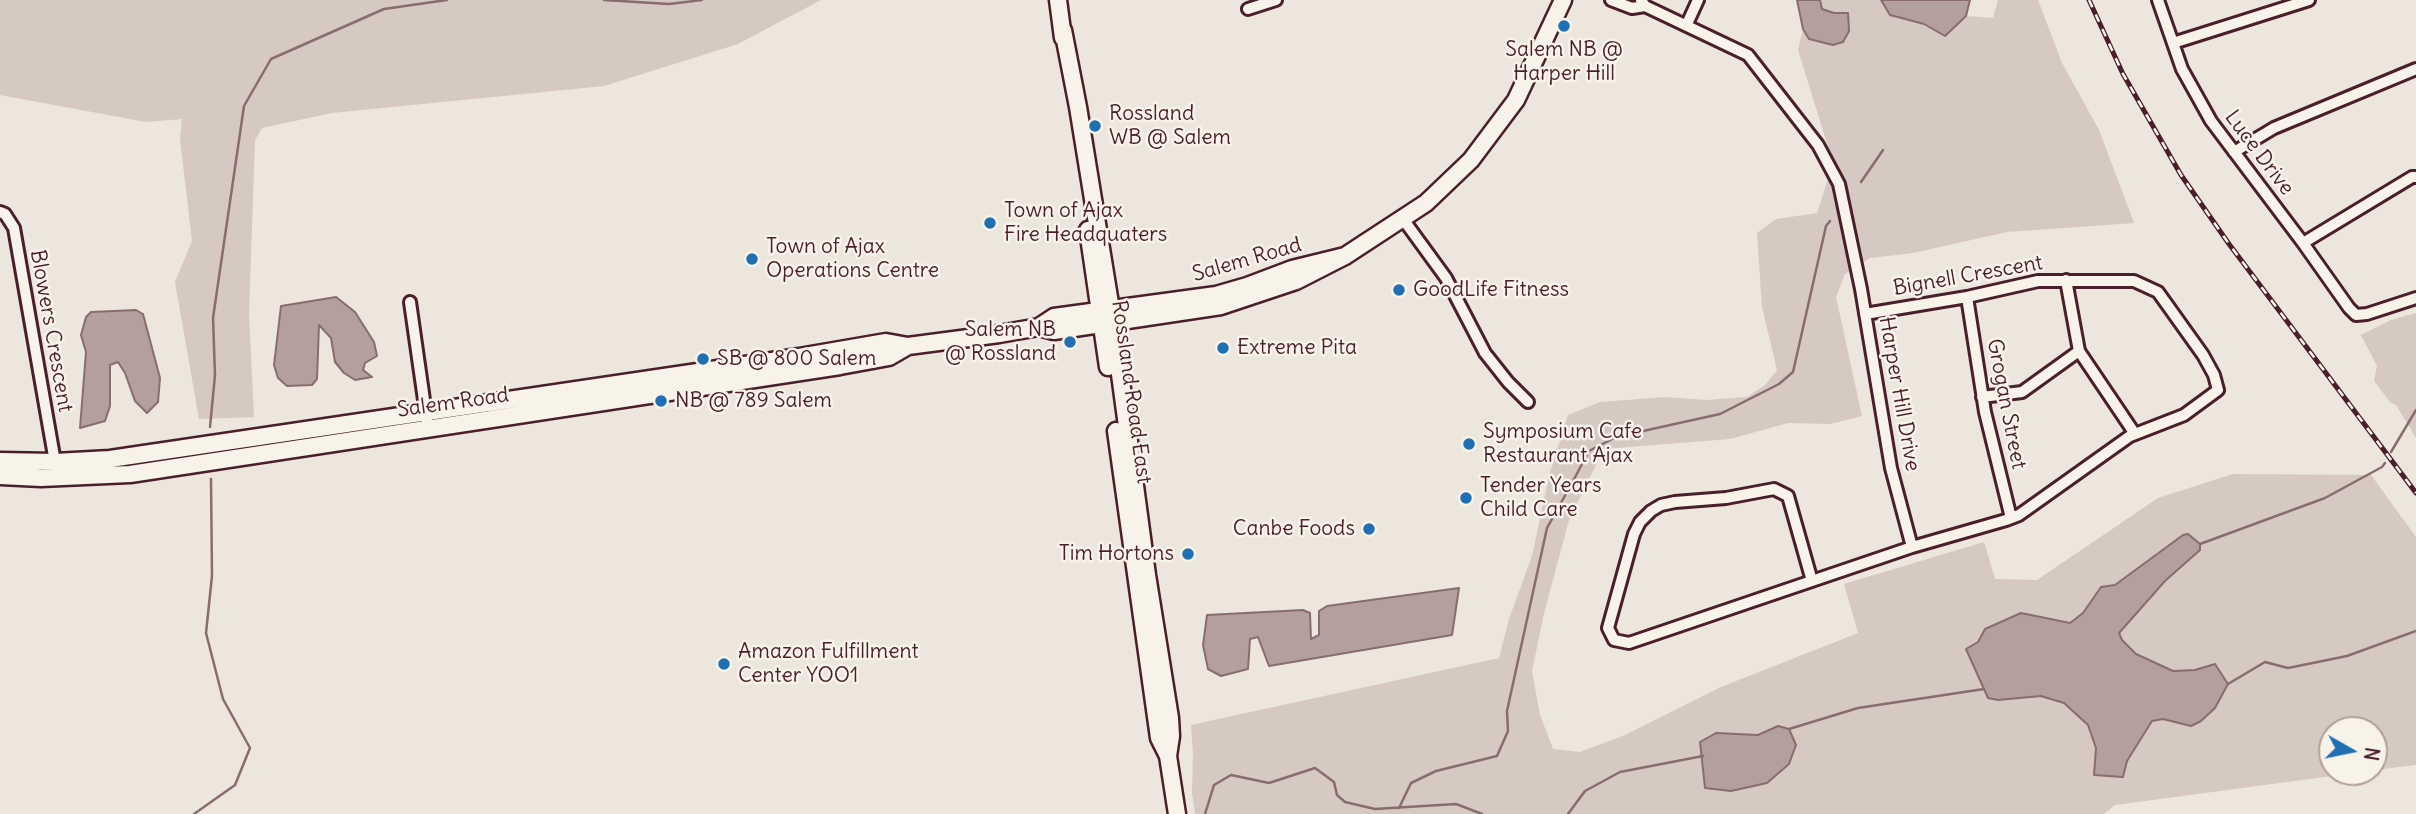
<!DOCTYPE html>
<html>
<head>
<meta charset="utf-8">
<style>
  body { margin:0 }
  #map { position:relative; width:2416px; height:814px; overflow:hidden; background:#ece6dd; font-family:Delius,sans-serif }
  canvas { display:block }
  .north { position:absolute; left:2318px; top:716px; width:70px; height:70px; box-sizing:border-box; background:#f7f3e8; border:2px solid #b29e9c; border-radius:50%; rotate:99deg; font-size:19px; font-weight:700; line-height:28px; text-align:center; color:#4a1f2b }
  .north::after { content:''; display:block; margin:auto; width:24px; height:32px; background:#1f6fb2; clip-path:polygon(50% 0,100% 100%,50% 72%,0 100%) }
</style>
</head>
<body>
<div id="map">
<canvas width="2416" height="814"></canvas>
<div class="north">N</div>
</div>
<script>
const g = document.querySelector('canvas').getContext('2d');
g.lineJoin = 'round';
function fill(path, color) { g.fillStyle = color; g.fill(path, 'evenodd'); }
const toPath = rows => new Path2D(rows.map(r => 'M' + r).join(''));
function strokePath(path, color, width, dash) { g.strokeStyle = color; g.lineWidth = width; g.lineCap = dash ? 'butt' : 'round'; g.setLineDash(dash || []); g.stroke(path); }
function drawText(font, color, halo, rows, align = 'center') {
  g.font = font + ' Delius,sans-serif'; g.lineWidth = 5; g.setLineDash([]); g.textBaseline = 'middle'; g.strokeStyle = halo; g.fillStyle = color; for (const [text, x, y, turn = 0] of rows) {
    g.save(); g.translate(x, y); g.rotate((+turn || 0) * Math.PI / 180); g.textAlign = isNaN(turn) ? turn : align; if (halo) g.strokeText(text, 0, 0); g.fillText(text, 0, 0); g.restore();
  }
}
fill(toPath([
  [0,0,821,0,738,44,604,86,332,113,262,128,255,140,249,313,254,417,199,419,175,282,192,241,180,139,182,119,146,122,0,95],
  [1820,0,1881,0,1890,15,1924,24,1945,36,1966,16,1993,18,1998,0,2038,0,2062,63,2099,130,2134,223,2007,232,1913,253,1870,258,1845,274,1836,297,1862,416,1830,424,1788,423,1730,439,1604,449,1569,520,1544,613,1532,671,1540,715,1553,749,1580,752,1625,735,1721,687,1858,633,1844,584,1984,542,1995,579,2037,580,2158,498,2233,474,2371,475,2416,537,2416,765,2374,770,2374,730,2332,730,2332,772,2362,772,2115,805,2104,814,1195,814,1192,793,1193,753,1191,725,1499,658,1509,619,1532,556,1550,472,1568,415,1600,402,1666,397,1707,400,1747,397,1765,385,1777,370,1762,307,1757,233,1776,219,1817,213,1833,163,1798,50,1803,29,1809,39,1849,31,1848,14,1834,13,1822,9],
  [2188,534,2200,550,2165,581,2119,633,2122,640,2136,654,2173,671,2195,670,2191,726,2162,719,2152,721,2127,761,2123,777,2094,775,2096,748,2088,725,2063,703,2041,696,1998,700,1987,698,1966,649,1978,642,1985,629,2021,613,2070,623,2083,613,2101,587,2115,585,2183,535],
  [1716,733,1758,735,1703,756,1701,742],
  [2416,313,2416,438,2396,405,2390,402,2374,381,2377,366,2361,335,2391,320]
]), '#d5c9c2');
const water = toPath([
  [1797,0,1820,0,1822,9,1834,13,1848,13,1849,31,1843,42,1833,45,1809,39,1803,29,1797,0],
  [1881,0,1970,0,1966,16,1945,36,1924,24,1890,15,1881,0],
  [336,297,355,312,374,342,377,356,365,363,363,370,372,377,355,380,344,373,335,362,331,338,319,325,317,379,312,385,287,386,278,378,274,365,281,306,336,297],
  [136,310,143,314,160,378,158,402,147,413,135,401,125,373,118,362,110,365,110,406,105,421,80,428,86,352,81,335,86,317,91,312,136,310],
  [2188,534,2200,544,2200,550,2165,581,2119,633,2122,640,2136,654,2173,671,2195,670,2215,664,2228,684,2215,708,2201,721,2191,726,2163,719,2152,721,2127,761,2123,777,2094,775,2096,748,2088,725,2064,703,2041,696,1998,700,1988,698,1966,649,1978,642,1985,629,2021,613,2070,623,2083,613,2101,587,2115,585,2183,535,2188,534],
  [1459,588,1452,635,1269,666,1258,637,1250,639,1248,669,1221,676,1208,669,1203,645,1207,615,1303,610,1310,613,1311,639,1319,635,1319,611,1327,606,1459,588],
  [1778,726,1789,729,1796,745,1789,764,1767,783,1731,791,1705,788,1700,742,1716,733,1758,735,1778,726]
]);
fill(water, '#b39f9d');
strokePath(water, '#896c6f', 2);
strokePath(toPath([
  [604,0,669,4,702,0],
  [1861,182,1883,150],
  [210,427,215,375,213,318,244,106,271,59,384,9,447,0],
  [2391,452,2416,410],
  [1572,483,1589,451,1616,437,1720,414,1779,384,1793,372,1826,226,1830,221],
  [2200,544,2325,498,2382,467,2385,463],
  [2228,684,2265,662,2288,668,2347,656,2416,631],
  [1789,729,1858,708,1984,689],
  [1399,808,1411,783,1436,771,1497,756,1508,731,1507,711,1547,528,1567,492],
  [194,814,235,785,250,748,223,699,206,633,212,576,211,479],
  [1205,814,1214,785,1231,775,1269,783,1315,768,1334,782,1337,795,1345,802,1375,809,1456,804,1482,814],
  [1568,814,1585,791,1620,772,1703,756]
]), '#896c6f', 2.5);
const street = toPath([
  [1611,0,1632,8,1645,6],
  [1641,0,1645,6,1748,55,1818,145,1839,184,1861,289,1891,468,1912,547],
  [2158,0,2182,69,2211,121,2303,243,2349,308,2356,315,2367,314,2416,298],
  [1248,9,1276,0],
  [1687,24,1698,0],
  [2173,43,2309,0],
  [2234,152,2274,128,2416,69],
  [0,212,5,214,14,228,55,462],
  [1403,219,1446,278,1485,353,1508,382,1528,402],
  [2303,243,2412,177,2416,177],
  [2066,280,2079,351,2135,434],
  [1967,297,1985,412,2011,518],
  [410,302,428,428],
  [1982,397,2022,392,2079,351],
  [1812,581,1788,496,1774,489,1726,498,1675,502,1661,505,1651,511,1640,522,1634,534,1608,628,1614,640,1629,643,1912,547,2006,520,2019,515,2130,436,2184,415,2218,390,2214,375,2203,355,2158,292,2134,281,2038,281,1967,297,1865,314]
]);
const secondary = toPath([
  [1058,0,1063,38],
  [1063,30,1078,107,1113,322,1147,575,1170,718,1171,736,1168,756,1177,814],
  [1088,230,1108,367],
  [1039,327,1054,331,1221,306,1296,281,1345,256,1426,203,1471,160,1516,100,1563,0],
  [1116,431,1159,738,1168,756],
  [0,461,55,462,110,459,799,357,886,342,908,346,999,334,1039,327,1054,317,1216,295,1247,286,1292,269,1345,256],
  [0,476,41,478,130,474,840,366,889,357,908,346]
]);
strokePath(street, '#4a1f2b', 16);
strokePath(secondary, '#4a1f2b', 21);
strokePath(street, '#f7f3e8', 10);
strokePath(secondary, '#f7f3e8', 16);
const rail = toPath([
  [2089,0,2123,74,2181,175,2229,244,2416,493]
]);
strokePath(rail, '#4a1f2b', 5);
strokePath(rail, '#f7f3e8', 2.5, [8]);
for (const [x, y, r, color] of [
  [1564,26,7,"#1f6fb2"],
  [1095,126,7,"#1f6fb2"],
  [990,223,7,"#1f6fb2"],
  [752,259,7,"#1f6fb2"],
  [1399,290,7,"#1f6fb2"],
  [1070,342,7,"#1f6fb2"],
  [1223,348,7,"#1f6fb2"],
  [703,359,7,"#1f6fb2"],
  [661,401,7,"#1f6fb2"],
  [1469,444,7,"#1f6fb2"],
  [1466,498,7,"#1f6fb2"],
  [1369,529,7,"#1f6fb2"],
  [1188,554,7,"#1f6fb2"],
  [724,664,7,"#1f6fb2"]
]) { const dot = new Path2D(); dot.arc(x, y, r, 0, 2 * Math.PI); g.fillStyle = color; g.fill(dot); strokePath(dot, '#f7f3e8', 2.5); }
drawText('21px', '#4a1f2b', '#f7f3e8', [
  ["Salem NB @",1564,50,"center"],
  ["Harper Hill",1564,74,"center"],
  ["Rossland",1109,114],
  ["WB @ Salem",1109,138],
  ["Town of Ajax",1004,211],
  ["Fire Headquaters",1004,235],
  ["Town of Ajax",766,247],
  ["Operations Centre",766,271],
  ["GoodLife Fitness",1413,290],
  ["Salem NB",1056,330,"right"],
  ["@ Rossland",1056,354,"right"],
  ["Extreme Pita",1237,348],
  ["SB @ 800 Salem",717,359],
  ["NB @ 789 Salem",675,401],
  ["Symposium Cafe",1483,432],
  ["Restaurant Ajax",1483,456],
  ["Tender Years",1480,486],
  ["Child Care",1480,510],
  ["Canbe Foods",1355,529,"right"],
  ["Tim Hortons",1174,554,"right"],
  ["Amazon Fulfillment",738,652],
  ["Center YOO1",738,676]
], 'left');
drawText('21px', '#4a1f2b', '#f7f3e8', [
  ["Luce Drive",2259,153,53],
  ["Salem Road",1247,260,-16],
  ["Bignell Crescent",1968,276,-10],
  ["Blowers Crescent",51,331,80],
  ["Rossland Road East",1131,392,82],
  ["Harper Hill Drive",1899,394,80],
  ["Salem Road",453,403,-8],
  ["Grogan Street",2006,404,79]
]);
</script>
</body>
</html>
